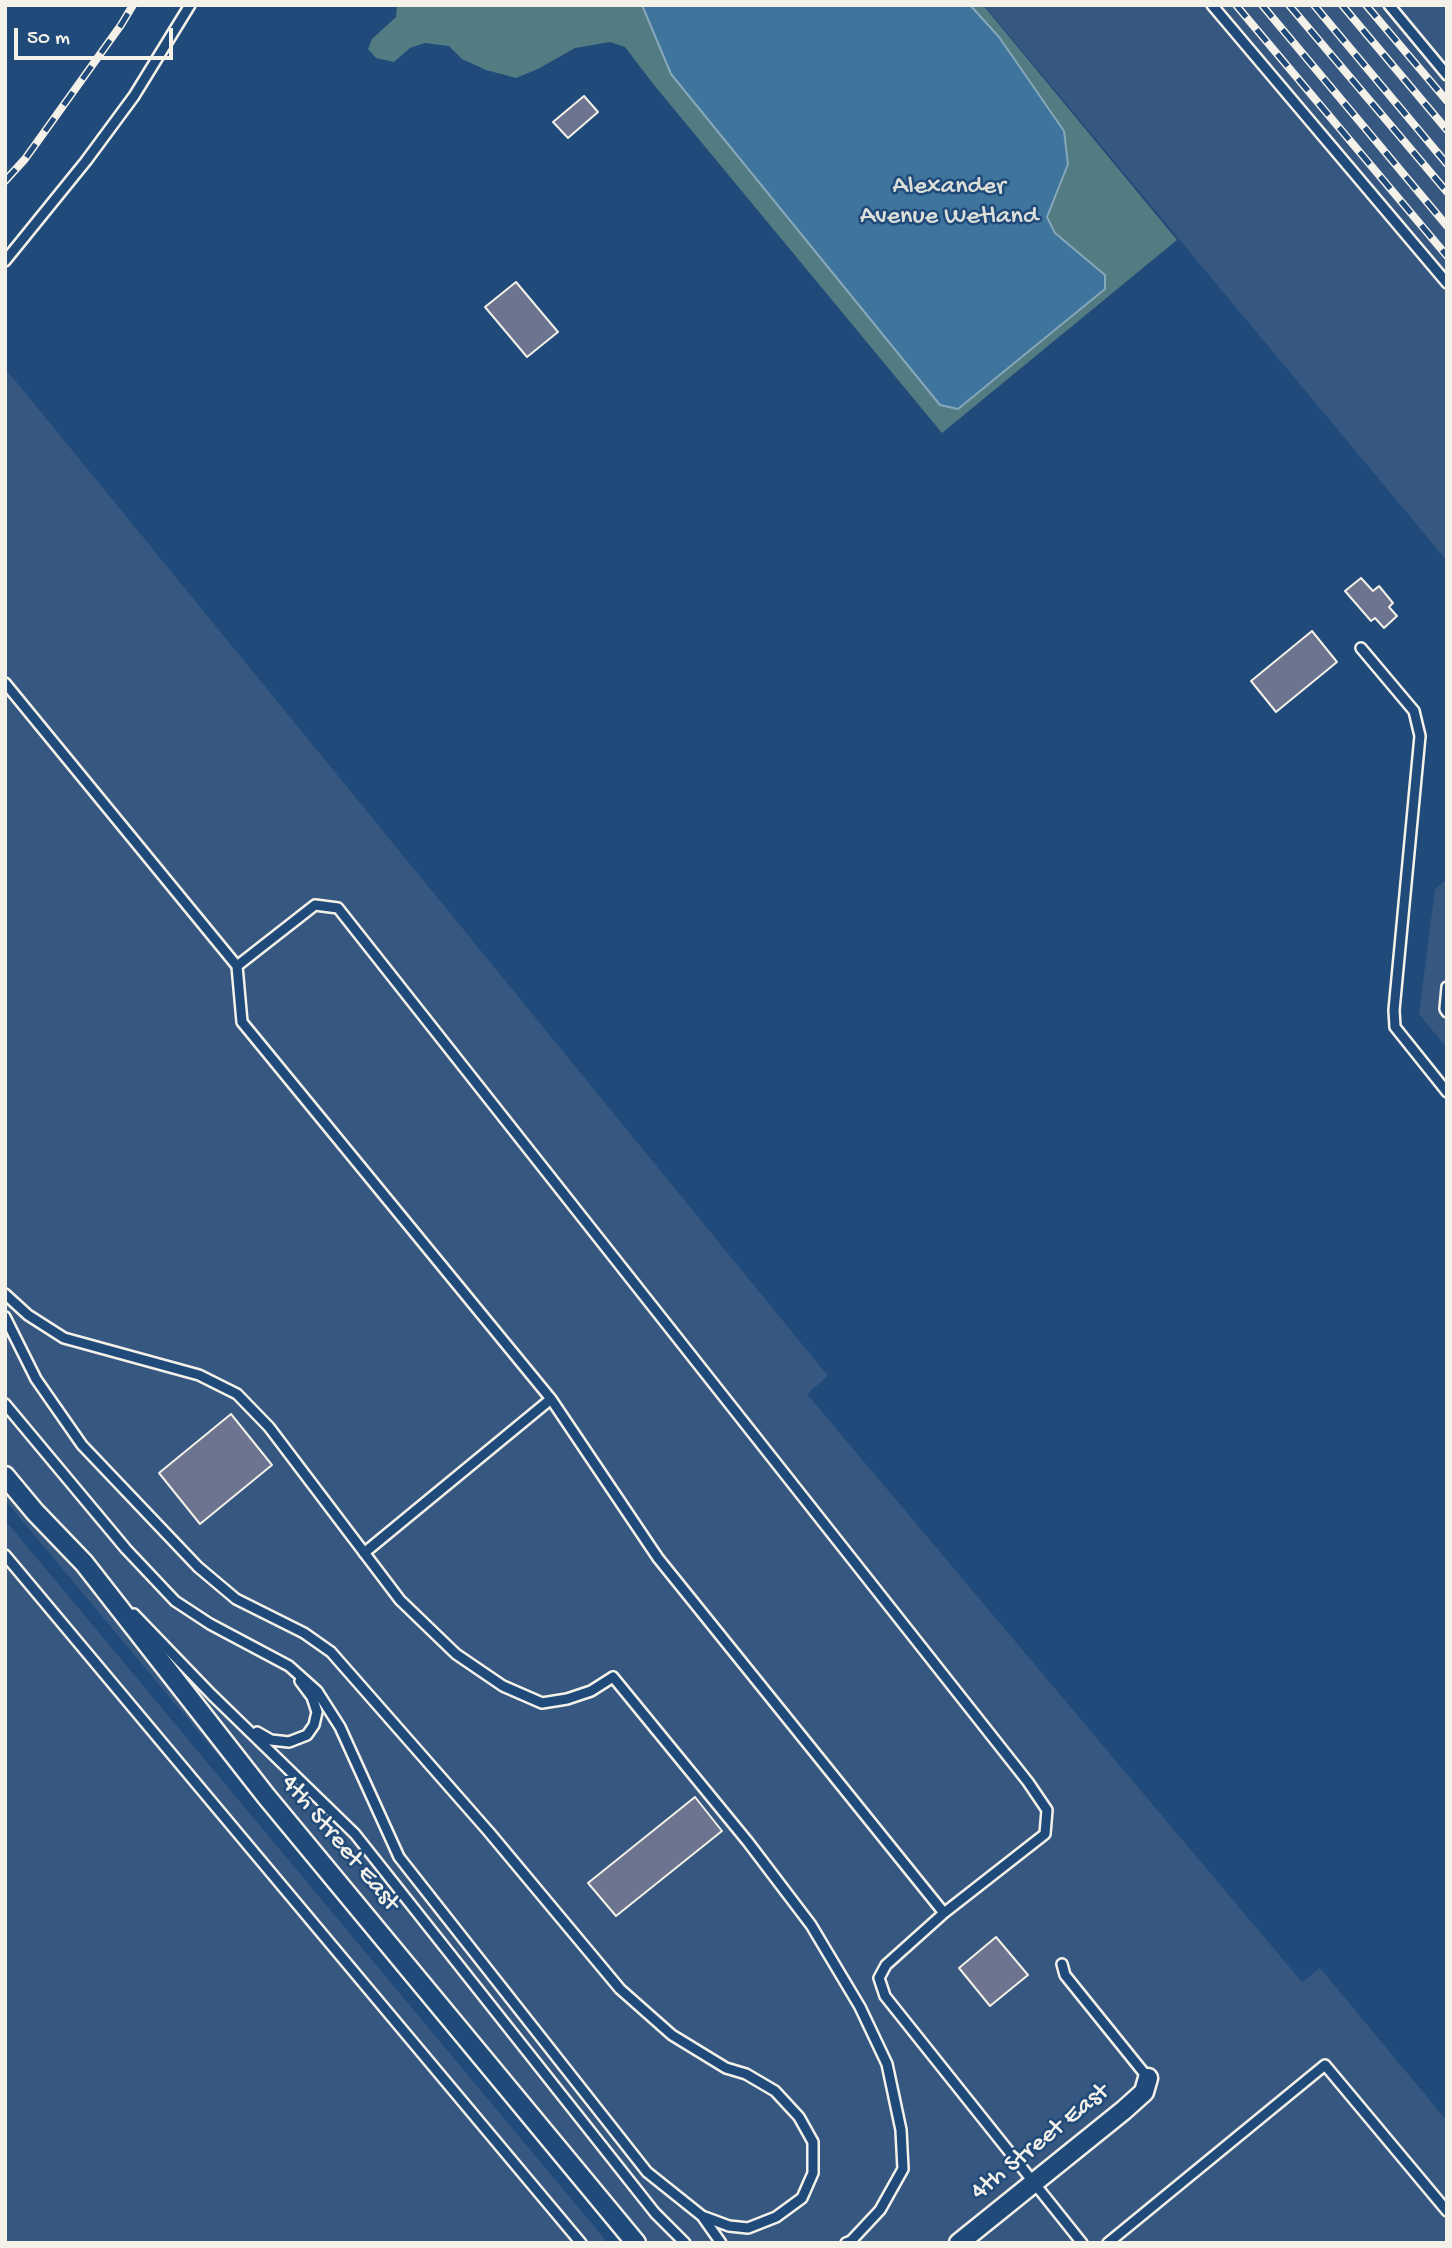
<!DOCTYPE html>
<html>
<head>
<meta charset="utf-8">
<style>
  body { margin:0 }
  #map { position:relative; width:1452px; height:2248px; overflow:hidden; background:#1f4a7a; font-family:"Gochi Hand",sans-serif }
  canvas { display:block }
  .frame { position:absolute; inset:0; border:7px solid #f4f1e8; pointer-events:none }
  .scale { position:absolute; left:14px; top:28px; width:159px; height:32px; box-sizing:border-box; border:4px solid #f4f1e8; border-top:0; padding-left:9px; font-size:21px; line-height:24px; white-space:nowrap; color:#f4f1e8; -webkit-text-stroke:5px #1f4a7a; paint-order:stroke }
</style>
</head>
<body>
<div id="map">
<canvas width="1452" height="2248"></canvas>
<div class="frame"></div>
<div class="scale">50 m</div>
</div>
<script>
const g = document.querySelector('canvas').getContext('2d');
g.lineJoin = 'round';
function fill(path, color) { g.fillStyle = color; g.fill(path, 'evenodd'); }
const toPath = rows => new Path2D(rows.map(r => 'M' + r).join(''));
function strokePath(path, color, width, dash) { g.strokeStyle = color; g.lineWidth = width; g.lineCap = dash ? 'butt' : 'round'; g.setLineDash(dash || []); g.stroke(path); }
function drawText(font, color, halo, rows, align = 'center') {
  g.font = font + ' "Gochi Hand",sans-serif'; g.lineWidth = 5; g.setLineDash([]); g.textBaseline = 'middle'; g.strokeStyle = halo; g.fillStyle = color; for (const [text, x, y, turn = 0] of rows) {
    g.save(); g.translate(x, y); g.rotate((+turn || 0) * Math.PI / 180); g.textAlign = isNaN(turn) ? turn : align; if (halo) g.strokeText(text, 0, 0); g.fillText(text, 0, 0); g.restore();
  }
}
fill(toPath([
  [984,5,1447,5,1447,561],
  [5,368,828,1376,807,1394,1302,1982,1320,1968,1447,2121,1447,2243,625,2243,5,1500],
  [1447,879,1447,1048,1419,1014,1435,889],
  [5,1520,608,2243,5,2243]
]), '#365780');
fill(toPath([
  [397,5,983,5,1177,240,942,433,654,85,625,47,610,42,575,48,538,69,516,78,486,70,462,59,449,46,425,43,410,48,394,62,376,58,368,49,372,39,396,17]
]), '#537b82');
const water = toPath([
  [642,5,970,5,999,37,1064,131,1068,164,1047,217,1055,233,1105,275,1105,289,958,409,940,405,671,74,642,5]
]);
fill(water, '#3f759c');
strokePath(water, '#87a7ba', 2);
const building = toPath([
  [584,96,598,112,568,138,553,122,584,96],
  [516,282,558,332,527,357,485,307,516,282],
  [1361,578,1373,591,1379,586,1393,603,1389,607,1397,616,1384,628,1375,618,1371,621,1345,591,1361,578],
  [1312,631,1337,662,1276,712,1251,681,1312,631],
  [231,1414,272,1465,200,1524,159,1473,231,1414],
  [695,1797,722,1831,616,1916,588,1883,695,1797],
  [996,1937,1028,1975,990,2006,959,1968,996,1937]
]);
fill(building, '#6c748f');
strokePath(building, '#f4f1e8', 2);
const lane = toPath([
  [1212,5,1447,283],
  [1389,5,1447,75],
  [5,261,86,161,134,96,190,5],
  [1361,648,1414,711,1420,736,1394,1010,1395,1027,1447,1092],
  [5,683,237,966,242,1022,551,1399,658,1558,944,1913],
  [237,966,315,905,338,908,1028,1782,1047,1810,1045,1834,944,1913,886,1965,879,1978,885,1996,1082,2243],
  [1447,987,1445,1009,1447,1012],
  [5,1294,28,1315,64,1338,199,1375,237,1394,269,1427,400,1600,456,1654,503,1686,542,1703,567,1699,591,1691,613,1677,748,1842,811,1925,860,2007,887,2064,901,2130,903,2169,880,2210,851,2241,846,2243],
  [5,1317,36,1379,82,1445,198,1567,236,1599,304,1633,331,1652,489,1832,620,1989,672,2035,726,2068,746,2074,775,2091,799,2117,813,2142,813,2173,802,2198,776,2217,748,2228,729,2226,702,2216,647,2172,399,1857,340,1727,317,1691,289,1666,210,1624,175,1601,126,1549,5,1404],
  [364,1553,551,1399],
  [5,1555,581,2243],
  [134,1614,212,1695,355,1834,655,2213,685,2243],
  [257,1732,271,1740,289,1742,307,1735,314,1725,317,1712,312,1697,300,1681],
  [1062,1964,1065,1975,1148,2078],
  [702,2216,721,2243],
  [1108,2243,1325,2065,1447,2211]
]);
const street = toPath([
  [5,1476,35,1512,84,1563,266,1796,636,2243],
  [959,2243,1124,2110,1144,2092,1148,2078]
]);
strokePath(lane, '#f4f1e8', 14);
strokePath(street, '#f4f1e8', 23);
strokePath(lane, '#1f4a7a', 9);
strokePath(street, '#1f4a7a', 18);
const rail = toPath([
  [1236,5,1447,256],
  [1262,5,1447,226],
  [1289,5,1447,192],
  [1314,5,1447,164],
  [1342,5,1447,130],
  [1366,5,1447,101],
  [5,181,25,159,121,25,133,5]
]);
strokePath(rail, '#f4f1e8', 8);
strokePath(rail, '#1f4a7a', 5, [16]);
drawText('26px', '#dcdfd9', '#1f4a7a', [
  ["Alexander",949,188],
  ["Avenue Wetland",949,218]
]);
drawText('26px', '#f4f1e8', '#1f4a7a', [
  ["4th Street East",339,1844,50],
  ["4th Street East",1041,2143,-39]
]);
</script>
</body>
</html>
